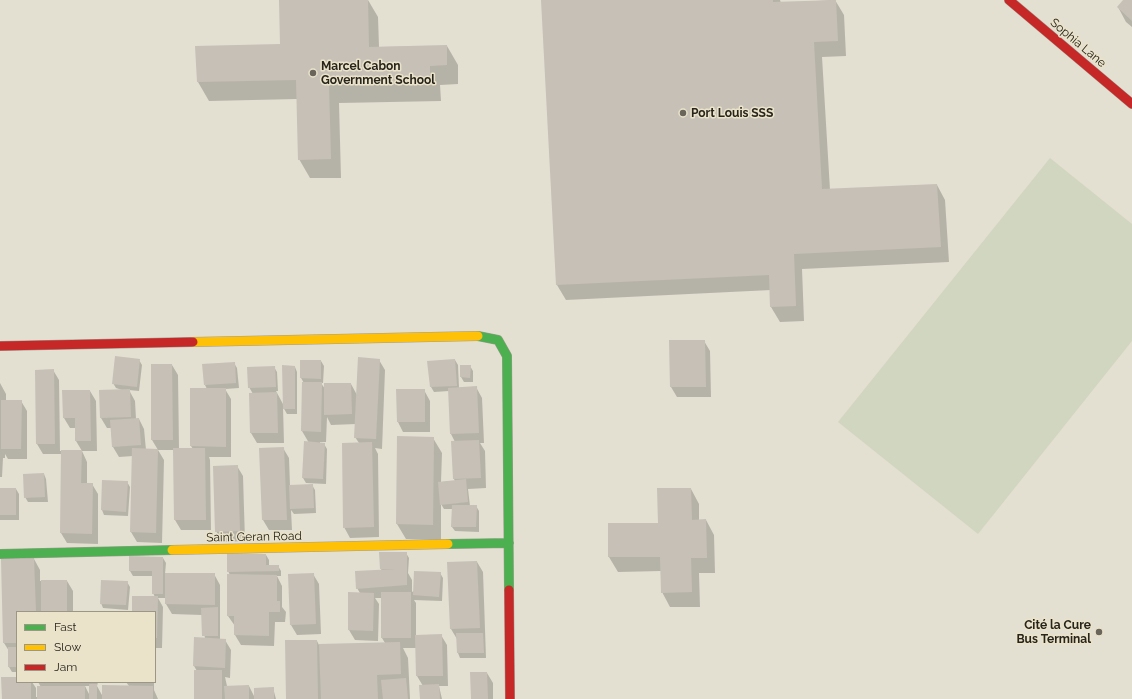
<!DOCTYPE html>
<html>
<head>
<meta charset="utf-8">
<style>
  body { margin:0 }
  #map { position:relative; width:1132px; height:699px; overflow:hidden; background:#e3dfd1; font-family:Raleway,sans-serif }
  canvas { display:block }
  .legend { position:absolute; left:16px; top:611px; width:140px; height:72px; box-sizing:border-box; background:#eae3ca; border:1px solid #9c9784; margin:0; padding:5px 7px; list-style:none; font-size:12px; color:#27241b }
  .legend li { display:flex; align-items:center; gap:8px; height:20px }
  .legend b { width:20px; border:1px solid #9c9784 }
</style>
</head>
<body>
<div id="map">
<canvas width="1132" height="699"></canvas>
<ul class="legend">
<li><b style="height:5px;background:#4caf50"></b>Fast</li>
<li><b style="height:5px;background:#ffc107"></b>Slow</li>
<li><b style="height:5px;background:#c62828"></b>Jam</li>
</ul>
</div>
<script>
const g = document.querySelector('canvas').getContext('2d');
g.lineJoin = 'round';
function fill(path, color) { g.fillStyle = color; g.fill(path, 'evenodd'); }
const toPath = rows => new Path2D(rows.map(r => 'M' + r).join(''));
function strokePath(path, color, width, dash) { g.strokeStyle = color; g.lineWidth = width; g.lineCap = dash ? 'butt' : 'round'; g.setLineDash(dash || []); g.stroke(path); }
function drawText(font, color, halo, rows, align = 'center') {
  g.font = font + ' Raleway,sans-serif'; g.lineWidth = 3; g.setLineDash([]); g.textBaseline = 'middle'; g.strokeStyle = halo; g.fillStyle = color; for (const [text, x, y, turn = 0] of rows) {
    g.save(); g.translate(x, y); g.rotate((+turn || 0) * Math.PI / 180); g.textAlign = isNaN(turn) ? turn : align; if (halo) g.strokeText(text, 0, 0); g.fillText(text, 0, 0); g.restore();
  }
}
fill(toPath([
  [1050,158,1132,224,1132,341,978,534,838,422]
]), '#d1d6c0');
fill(toPath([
  [292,0,368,0,378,17,379,47,447,46,458,65,458,84,440,85,441,101,339,103,341,178,310,178,299,159,297,99,209,101,198,82,196,47,281,45],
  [542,0,780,0,781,3,835,0,844,15,846,56,822,57,830,190,937,185,945,200,949,262,802,269,804,321,780,322,771,307,771,290,566,300,557,285],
  [1124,0,1132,0,1132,27,1126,22,1118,7],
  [704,341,710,351,711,397,677,397,671,387],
  [139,360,142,365,139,391,129,390,135,401,136,419,139,419,144,429,146,450,158,450,152,440,152,365,172,365,178,375,179,449,193,449,191,446,191,389,207,389,205,385,234,363,237,368,239,388,225,389,231,399,231,457,209,457,210,460,211,530,181,530,175,520,174,450,158,450,164,460,162,543,137,542,131,532,133,456,119,457,113,447,111,428,107,428,101,418,122,390,116,388,113,383],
  [379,360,385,370,382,449,375,448,378,454,379,537,350,538,344,527,359,443,355,437,356,424,331,425,327,417,326,442,320,442,320,444,324,444,327,449,326,484,306,483,303,478,309,443,302,431,304,383,301,378,321,361,324,366,323,383,321,383,325,389,351,384,357,395],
  [455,360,458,365,459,388,476,387,482,398,484,443,480,443,485,451,486,488,468,489,470,506,476,506,479,511,479,532,455,531,452,527,453,509,444,509,441,504,441,540,406,539,397,524,433,438,442,453,441,482,455,481,454,479,455,442,451,434,449,391,434,392,431,387],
  [470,366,473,371,473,382,464,382,461,377],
  [274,367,277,372,278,391,276,391,284,406,295,367,297,372,297,414,287,414,283,407,284,443,257,443,251,433,253,394,249,387],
  [53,370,59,380,60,451,82,451,87,462,87,484,92,484,98,494,98,544,67,543,61,533,62,454,43,454,37,444,36,371],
  [0,383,6,394,6,401,21,401,27,411,27,459,8,459,5,454,5,458,3,458,2,477,0,477],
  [424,390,430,401,430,432,403,432,398,422],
  [90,391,96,401,97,451,82,451,76,441,76,428,70,428,64,418],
  [283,448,289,458,290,486,312,485,315,490,316,513,294,514,291,510,292,530,269,530,263,520],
  [237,466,243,476,245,541,222,542,216,531],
  [44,474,46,479,48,502,28,502,25,497],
  [127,482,130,487,128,516,104,515,102,510],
  [0,489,16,489,19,494,19,520,0,520],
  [691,489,699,504,699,520,706,520,714,535,715,573,699,573,700,607,670,607,662,592,661,571,618,572,609,557,659,524],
  [406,553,409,558,408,573,412,580,412,592,440,573,443,578,442,601,414,600,416,603,416,636,441,635,447,645,448,686,439,686,442,699,421,699,423,686,417,676,416,648,403,648,408,658,410,699,287,699,317,641,319,645,385,643,382,638,382,598,375,598,379,604,378,641,355,640,349,630,360,593,357,588,382,571,381,569],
  [266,555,269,560,269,566,278,566,281,571,281,576,277,576,282,586,282,607,286,612,285,622,275,622,274,646,241,645,235,635,235,626,228,616,230,575,228,571],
  [163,558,166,563,165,574,214,574,220,585,220,639,225,640,231,650,230,678,225,677,227,686,249,686,255,698,273,688,276,699,195,699,197,671,194,666,205,639,202,615,172,614,166,604,166,598,158,598,163,607,162,648,155,648,155,612,133,612,155,597,153,593,153,576,133,576,130,571],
  [34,559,40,570,40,581,67,581,73,591,73,612,42,612,41,610,41,612,17,612,17,672,12,672,9,667,9,651,4,643],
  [477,562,483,572,486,658,460,658,458,653,457,639,451,629],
  [313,574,319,584,321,634,297,635,291,625],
  [127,582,130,587,128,610,103,608,101,603],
  [487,673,493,683,493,699,472,699],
  [17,678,17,682,32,682,36,688,36,697,38,697,41,687,38,682,98,682,97,686,103,697,129,686,126,682,154,682,154,690,158,699,3,699],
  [85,686,90,686,90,696]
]), '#0003');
fill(toPath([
  [279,0,368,0,369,47,447,45,447,65,430,66,430,82,329,85,331,159,298,160,296,80,197,82,195,46,280,44],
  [541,0,773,0,773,2,836,0,838,41,814,42,822,189,937,184,941,247,794,254,796,306,770,307,769,275,556,285],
  [1123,0,1132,0,1132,21,1117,7],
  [669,340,705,340,706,387,670,387],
  [115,356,140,359,137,387,112,384],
  [358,357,380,359,376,439,354,438],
  [455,359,457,386,430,387,427,361],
  [300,360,321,360,321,379,300,378],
  [235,362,236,383,204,385,202,364],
  [151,364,172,364,173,440,151,440],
  [282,365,295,366,295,409,283,409],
  [460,365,471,365,470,378,460,377],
  [275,366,276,387,248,388,247,367],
  [54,369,55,444,36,444,35,370],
  [302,382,322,382,321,432,301,431],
  [324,383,351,383,352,414,324,415],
  [477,386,479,433,450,434,448,388],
  [190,388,226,388,226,447,190,446],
  [130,389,131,417,100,418,99,390],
  [396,389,425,389,425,422,397,422],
  [62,390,90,390,91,441,75,441,75,418,63,418],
  [277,392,278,433,250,433,249,393],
  [1,400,22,400,21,449,1,449],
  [139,418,141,445,112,447,110,420],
  [397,436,434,437,433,525,396,524],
  [479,440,481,478,453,479,451,441],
  [304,441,325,443,323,479,302,478],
  [372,442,374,527,343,528,342,443],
  [284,447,287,520,262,520,259,448],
  [132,448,158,449,156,533,130,532],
  [173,448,205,448,206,520,174,520],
  [61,450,82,450,81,483,93,483,92,534,60,533],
  [238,465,240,531,215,532,213,466],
  [44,473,45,497,24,498,23,474],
  [466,479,468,502,440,505,438,482],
  [102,480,128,481,126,512,101,510],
  [313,484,314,508,290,509,289,485],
  [0,488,16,488,16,515,0,515],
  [657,488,691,488,692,520,706,519,707,558,691,558,692,592,661,593,660,557,608,557,608,523,658,523],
  [452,505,477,505,476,527,451,527],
  [379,552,407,552,407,585,356,589,355,571,396,569,380,569],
  [227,553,266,554,266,565,279,565,279,571,227,572],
  [129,556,163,557,163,594,152,594,152,571,129,571],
  [34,558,36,612,17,612,17,643,3,643,1,559],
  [477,561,480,628,450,629,447,562],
  [414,571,441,572,439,597,413,595],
  [165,573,215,573,215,605,165,604],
  [314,573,316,624,290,625,288,574],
  [227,574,277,575,277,601,280,601,280,612,269,612,269,636,234,635,234,616,227,616],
  [41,580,67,580,67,612,41,612],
  [101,580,128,581,126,605,100,604],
  [348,592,374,593,373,631,348,630],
  [381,592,411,592,411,638,381,638],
  [132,596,158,596,157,638,155,638,155,612,132,612],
  [218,607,218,636,202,636,201,608],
  [456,633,483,633,484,653,457,653],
  [442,634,443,676,416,676,415,635],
  [194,637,226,639,225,668,193,666],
  [285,640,317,640,318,699,286,699],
  [400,642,401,674,377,675,378,699,321,699,319,644],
  [8,647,17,647,17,667,8,667],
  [194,670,222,670,222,699,194,699],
  [470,672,487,672,488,699,471,699],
  [1,677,17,677,17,682,31,682,31,699,2,699],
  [406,678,408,699,383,699,381,680],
  [89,684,97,684,97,699,89,699],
  [439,684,440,699,420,699,419,685],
  [102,685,153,686,153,699,102,699],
  [249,685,249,699,225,699,224,686],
  [37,686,85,686,85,699,37,699],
  [274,687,274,699,254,699,254,688]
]), '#c6c0b7');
const fast = toPath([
  [478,336,498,340,507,356,509,590],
  [448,544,509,543],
  [0,554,172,550]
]);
const slow = toPath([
  [193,342,478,336],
  [172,550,448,544]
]);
const jam = toPath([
  [1009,0,1132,104],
  [0,346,193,342],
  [509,590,510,699]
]);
strokePath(fast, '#9f9c91', 10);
strokePath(slow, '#9f9c91', 10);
strokePath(jam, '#9f9c91', 10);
strokePath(fast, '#4caf50', 9);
strokePath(slow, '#ffc107', 9);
strokePath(jam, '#c62828', 9);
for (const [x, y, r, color] of [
  [313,73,4,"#69655b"],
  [683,113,4,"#69655b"],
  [1099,632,4,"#69655b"]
]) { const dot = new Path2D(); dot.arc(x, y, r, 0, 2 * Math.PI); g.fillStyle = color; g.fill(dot); strokePath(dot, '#eae3ca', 1.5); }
drawText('12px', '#27241b', '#eae3ca', [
  ["Sophia Lane",1078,43,40],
  ["Saint Geran Road",254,537,-1]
]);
drawText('bold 12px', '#27241b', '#eae3ca', [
  ["Marcel Cabon",321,66],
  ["Government School",321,80],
  ["Port Louis SSS",691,113],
  ["Cité la Cure",1091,625,"right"],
  ["Bus Terminal",1091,639,"right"]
], 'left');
</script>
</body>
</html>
